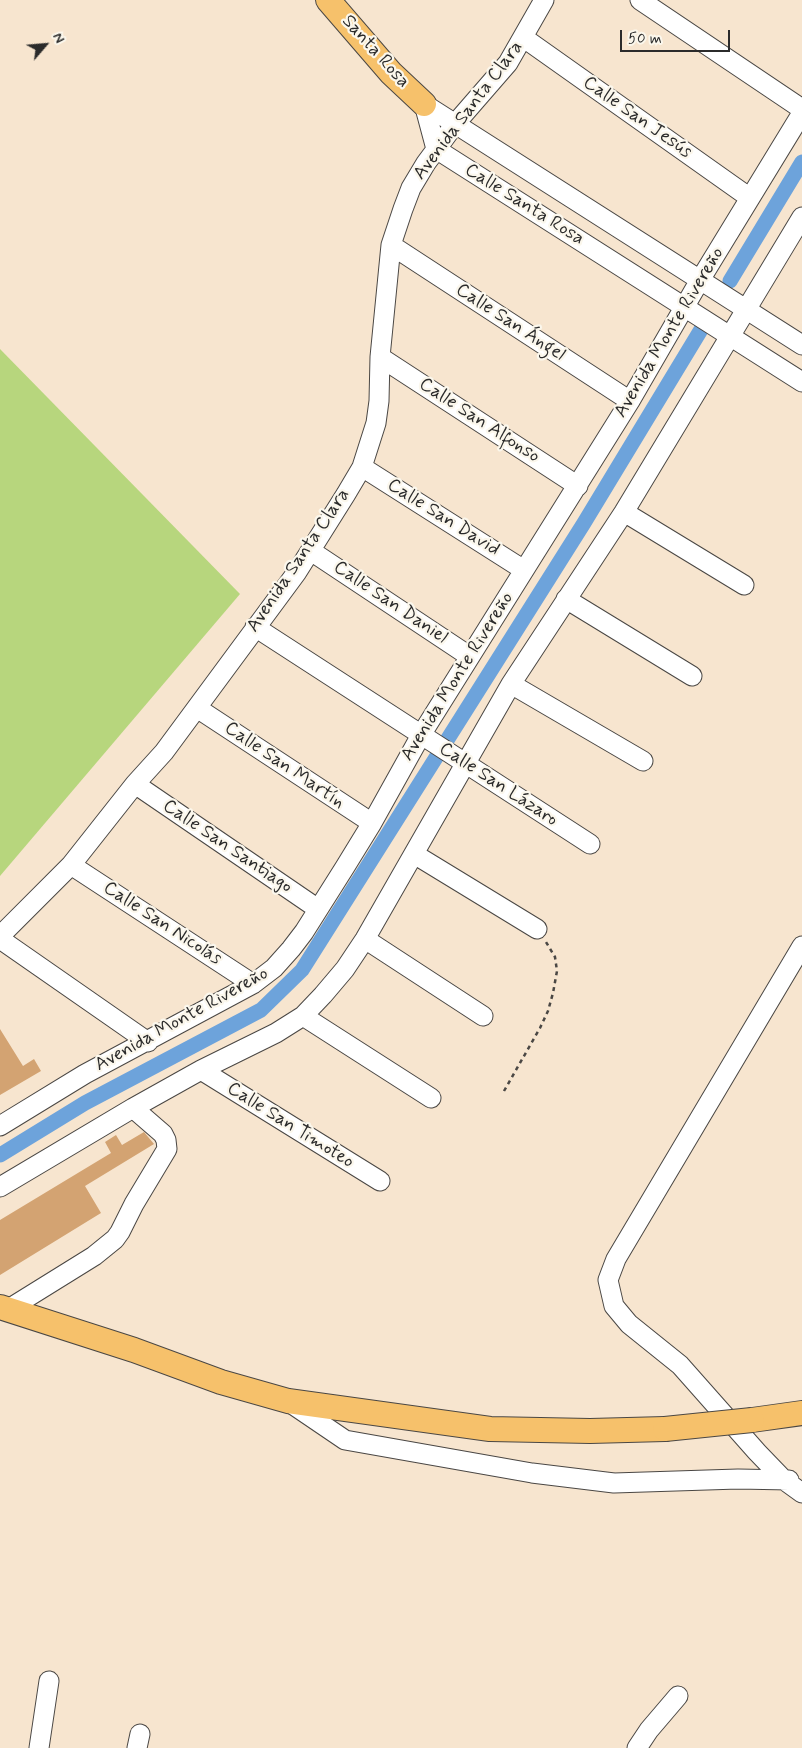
<!DOCTYPE html>
<html>
<head>
<meta charset="utf-8">
<style>
  body { margin:0 }
  #map { position:relative; width:802px; height:1748px; overflow:hidden; background:#f7e5cf; font-family:Mynerve,sans-serif }
  canvas { display:block }
  .north { position:absolute; left:20px; top:20px; width:50px; height:50px; -webkit-text-stroke:4px #fbf7ec; paint-order:stroke; rotate:63deg; font-size:14px; font-weight:700; line-height:20px; text-align:center; color:#2b2b2b }
  .north::after { content:''; display:block; margin:auto; width:18px; height:22px; background:#2b2b2b; clip-path:polygon(50% 0,100% 100%,50% 72%,0 100%) }
  .scale { position:absolute; left:620px; top:30px; width:110px; height:22px; box-sizing:border-box; border:2px solid #2b2b2b; border-top:0; padding-left:6px; font-size:15px; line-height:18px; white-space:nowrap; color:#2b2b2b; -webkit-text-stroke:4px #fbf7ec; paint-order:stroke }
</style>
</head>
<body>
<div id="map">
<canvas width="802" height="1748"></canvas>
<div class="north">N</div>
<div class="scale">50 m</div>
</div>
<script>
const g = document.querySelector('canvas').getContext('2d');
g.lineJoin = 'round';
function fill(path, color) { g.fillStyle = color; g.fill(path, 'evenodd'); }
const toPath = rows => new Path2D(rows.map(r => 'M' + r).join(''));
function strokePath(path, color, width, dash) { g.strokeStyle = color; g.lineWidth = width; g.lineCap = dash ? 'butt' : 'round'; g.setLineDash(dash || []); g.stroke(path); }
function drawText(font, color, halo, rows, align = 'center') {
  g.font = font + ' Mynerve,sans-serif'; g.lineWidth = 4.5; g.setLineDash([]); g.textBaseline = 'middle'; g.strokeStyle = halo; g.fillStyle = color; for (const [text, x, y, turn = 0] of rows) {
    g.save(); g.translate(x, y); g.rotate((+turn || 0) * Math.PI / 180); g.textAlign = isNaN(turn) ? turn : align; if (halo) g.strokeText(text, 0, 0); g.fillText(text, 0, 0); g.restore();
  }
}
fill(toPath([
  [0,349,240,594,0,876]
]), '#b7d67d');
strokePath(toPath([
  [730,281,802,162],
  [0,1155,85,1103,261,1010,302,970,584,523,702,328]
]), '#6da3db', 15);
fill(toPath([
  [0,1029,23,1066,34,1059,41,1071,0,1095],
  [144,1132,154,1144,85,1186,101,1213,0,1275,0,1220,111,1153,105,1142,116,1135,122,1145]
]), '#d3a372');
const minor = toPath([
  [640,0,802,109],
  [524,38,750,198],
  [424,104,436,149,802,382],
  [424,104,802,345],
  [391,245,630,401],
  [380,357,578,486],
  [362,467,524,570],
  [624,512,744,585],
  [311,551,469,656],
  [566,599,692,676],
  [255,627,590,844],
  [511,684,643,761],
  [197,708,372,823],
  [135,784,318,909],
  [414,854,537,929],
  [71,865,253,984],
  [0,936,71,865,135,784,164,752,297,572,346,494,362,467,376,423,379,401,380,357,391,245,403,209,411,188,426,163,455,124,508,63,544,0],
  [0,939,148,1042],
  [365,939,483,1016],
  [802,946,616,1259,608,1280,614,1306,629,1324,680,1365,757,1452,784,1480,802,1493],
  [303,1016,431,1098],
  [201,1070,380,1181],
  [0,1126,85,1074,253,984,274,968,291,949,304,932,345,867,372,823,421,735,630,401,700,280,802,113],
  [0,1187,133,1108,201,1070,276,1033,303,1016,323,995,345,969,365,939,511,684,624,512,802,217],
  [7,1310,94,1256,115,1239,120,1232,134,1204,167,1149,166,1140,163,1134,133,1108],
  [289,1402,345,1440,532,1473,614,1483,738,1479,789,1480],
  [39,1748,49,1681],
  [137,1748,140,1734],
  [637,1748,649,1730,678,1696]
]);
const major = toPath([
  [328,0,391,73,424,104],
  [0,1307,134,1350,221,1382,288,1401,490,1429,590,1431,665,1429],
  [752,1420,802,1413]
]);
strokePath(minor, '#4a4744', 21);
strokePath(major, '#4a4744', 26);
strokePath(toPath([
  [504,1091,540,1028,548,1011,553,993,557,971,555,957,546,942]
]), '#4a4744', 2.5, [4, 4]);
strokePath(minor, '#fff', 19);
strokePath(major, '#f6c16b', 24);
const majorBridge = toPath([
  [665,1429,752,1420]
]);
strokePath(majorBridge, '#4a4744', 26, []);
strokePath(majorBridge, '#f6c16b', 24);
drawText('19px', '#2b2b2b', '#fbf7ec', [
  ["Santa Rosa",375,52,48],
  ["Avenida Santa Clara",469,111,-53],
  ["Calle San Jesús",637,118,35],
  ["Calle Santa Rosa",524,205,32],
  ["Calle San Ángel",510,323,33],
  ["Avenida Monte Rivereño",670,333,-59],
  ["Calle San Alfonso",479,421,33],
  ["Calle San David",443,518,32],
  ["Avenida Santa Clara",299,561,-56],
  ["Calle San Daniel",390,603,34],
  ["Avenida Monte Rivereño",458,677,-58],
  ["Calle San Martín",284,766,34],
  ["Calle San Lázaro",498,785,33],
  ["Calle San Santiago",227,847,34],
  ["Calle San Nicolás",162,924,33],
  ["Avenida Monte Rivereño",182,1020,-29],
  ["Calle San Timoteo",290,1126,32]
]);
</script>
</body>
</html>
